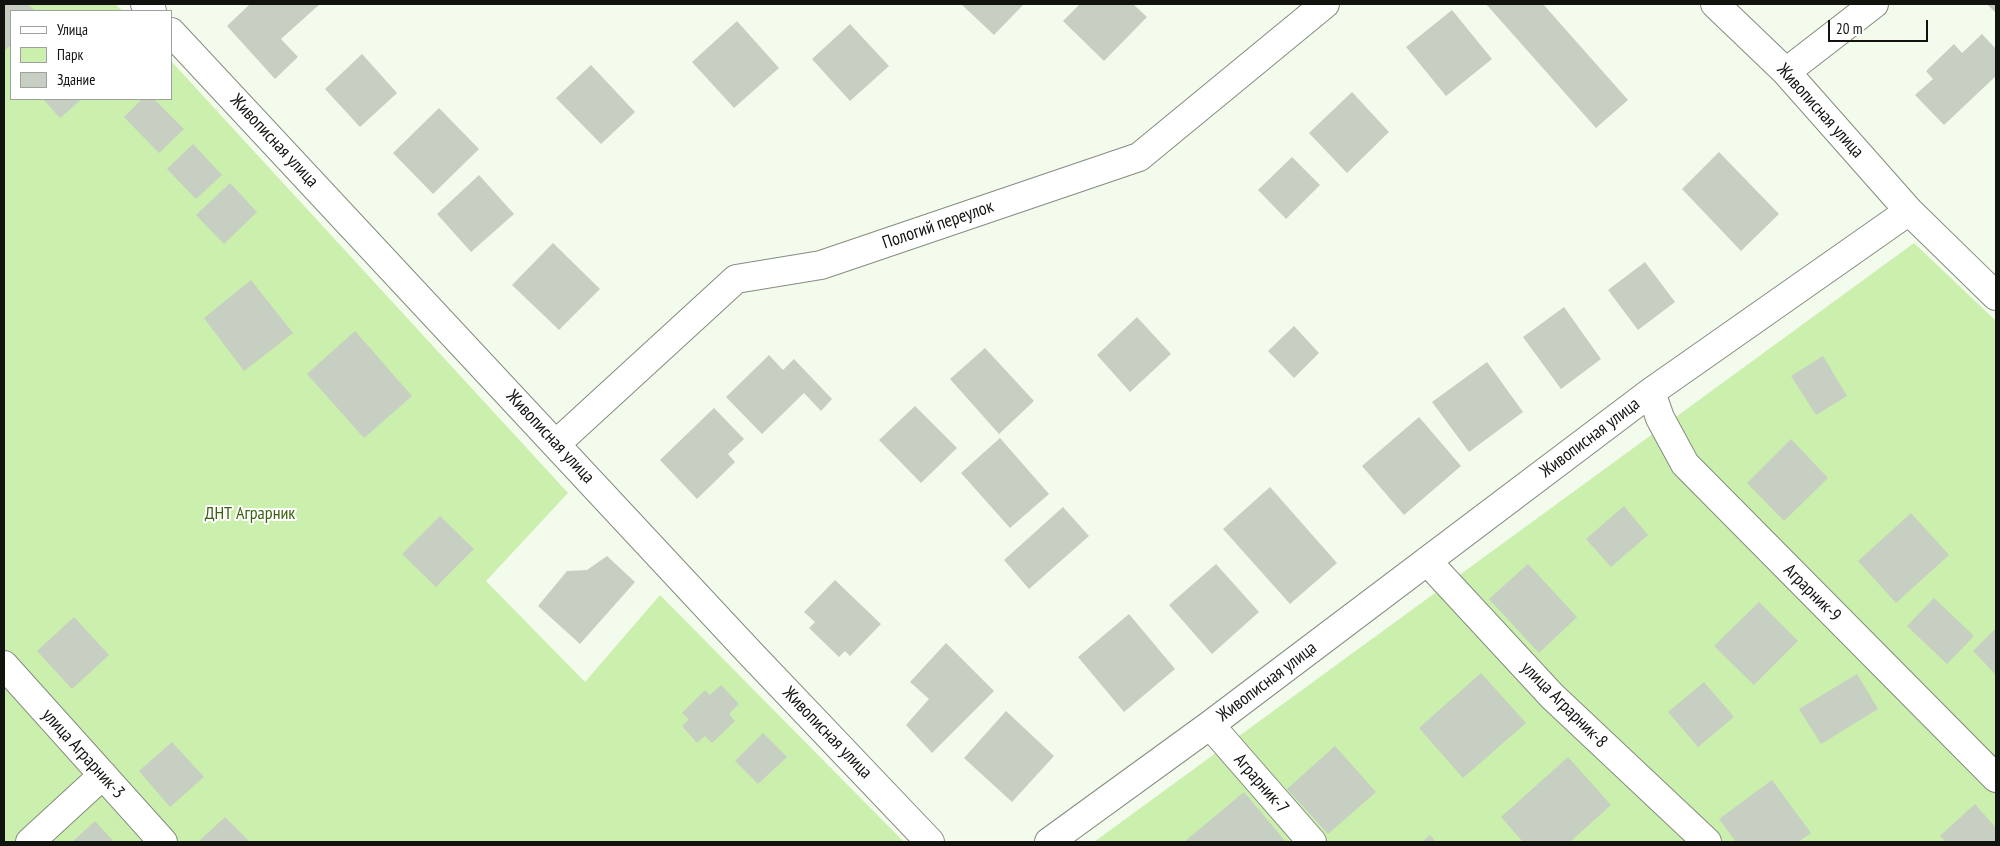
<!DOCTYPE html>
<html>
<head>
<meta charset="utf-8">
<style>
  body { margin:0 }
  #map { position:relative; width:2000px; height:846px; overflow:hidden; background:#f3fbed; font-family:"PT Sans Narrow",sans-serif }
  canvas { display:block }
  .frame { position:absolute; inset:0; border:5px solid #10130e; pointer-events:none }
  .legend { position:absolute; left:10px; top:10px; width:162px; height:90px; box-sizing:border-box; background:#fff; border:1px solid #9fa19f; margin:0; padding:6px 9px; list-style:none; font-size:15px; color:#10130e }
  .legend li { display:flex; align-items:center; gap:10px; height:25px }
  .legend b { width:25px; border:1px solid #9fa19f }
  .scale { position:absolute; left:1828px; top:20px; width:100px; height:22px; box-sizing:border-box; border:2px solid #10130e; border-top:0; padding-left:6px; font-size:15px; line-height:18px; white-space:nowrap; color:#10130e; -webkit-text-stroke:4px #fff; paint-order:stroke }
</style>
</head>
<body>
<div id="map">
<canvas width="2000" height="846"></canvas>
<div class="frame"></div>
<ul class="legend">
<li><b style="height:6px;background:#fff"></b>Улица</li>
<li><b style="height:14px;background:#cbefad"></b>Парк</li>
<li><b style="height:14px;background:#c7cfc2"></b>Здание</li>
</ul>
<div class="scale">20 m</div>
</div>
<script>
const g = document.querySelector('canvas').getContext('2d');
g.lineJoin = 'round';
function fill(path, color) { g.fillStyle = color; g.fill(path, 'evenodd'); }
const toPath = rows => new Path2D(rows.map(r => 'M' + r).join(''));
function strokePath(path, color, width, dash) { g.strokeStyle = color; g.lineWidth = width; g.lineCap = dash ? 'butt' : 'round'; g.setLineDash(dash || []); g.stroke(path); }
function drawText(font, color, halo, rows, align = 'center') {
  g.font = font + ' "PT Sans Narrow",sans-serif'; g.lineWidth = 4; g.setLineDash([]); g.textBaseline = 'middle'; g.strokeStyle = halo; g.fillStyle = color; for (const [text, x, y, turn = 0] of rows) {
    g.save(); g.translate(x, y); g.rotate((+turn || 0) * Math.PI / 180); g.textAlign = isNaN(turn) ? turn : align; if (halo) g.strokeText(text, 0, 0); g.fillText(text, 0, 0); g.restore();
  }
}
fill(toPath([
  [4,4,115,4,123,11,11,11,11,99,171,99,171,61,568,493,486,581,585,682,660,595,904,842,4,842],
  [1914,243,1996,321,1996,842,1094,842]
]), '#cbefad');
fill(toPath([
  [4,4,28,4,35,11,11,11,11,45,4,51],
  [250,4,320,4,281,39,298,57,275,79,227,26],
  [961,4,1024,4,994,35],
  [1080,4,1133,4,1147,17,1104,61,1063,21],
  [1486,4,1543,4,1628,100,1596,128],
  [1987,4,1996,4,1996,13],
  [1452,10,1492,59,1446,96,1406,47],
  [737,21,779,68,734,108,692,62],
  [850,24,889,66,850,101,812,59],
  [1982,34,1996,49,1996,76,1944,125,1915,95,1933,79,1926,71,1954,44,1962,53],
  [362,54,397,93,360,127,325,89],
  [591,65,635,112,601,144,556,98],
  [1352,92,1389,132,1347,173,1309,133],
  [43,99,82,99,60,118],
  [142,99,154,99,184,129,159,153,124,117],
  [439,108,479,149,433,194,393,153],
  [193,144,222,175,196,199,167,169],
  [1719,152,1779,214,1741,251,1682,189],
  [1292,157,1320,185,1286,219,1258,190],
  [479,175,514,214,471,252,437,214],
  [230,183,257,212,224,244,196,215],
  [553,243,600,289,559,330,512,285],
  [1645,262,1675,302,1638,330,1608,290],
  [251,280,293,333,244,371,204,318],
  [1564,307,1601,359,1561,389,1523,337],
  [1137,317,1171,354,1130,392,1097,355],
  [1294,326,1319,353,1294,378,1268,351],
  [355,331,412,396,364,438,307,374],
  [985,348,1034,401,999,434,950,379],
  [769,355,783,370,794,359,832,399,821,411,804,393,762,434,726,397],
  [1823,356,1847,396,1816,415,1791,376],
  [1487,362,1523,412,1469,452,1432,402],
  [915,406,957,448,921,483,879,440],
  [714,408,744,439,728,454,735,462,697,499,660,460],
  [1419,417,1461,466,1404,515,1362,466],
  [1000,438,1049,494,1010,528,961,473],
  [1791,439,1828,478,1784,521,1747,483],
  [1270,487,1337,563,1290,604,1223,529],
  [1624,506,1648,535,1611,567,1586,539],
  [1063,507,1089,536,1029,589,1004,560],
  [1911,513,1949,555,1896,603,1858,561],
  [440,516,474,549,436,587,402,554],
  [607,556,635,582,580,644,538,606,567,571,587,570],
  [1216,564,1259,612,1212,654,1169,605],
  [1528,564,1577,617,1539,653,1489,599],
  [835,580,881,624,850,656,845,651,839,657,809,628,815,622,804,612],
  [1934,598,1974,636,1947,664,1907,626],
  [1759,602,1798,641,1754,685,1714,646],
  [1129,614,1175,669,1124,712,1078,657],
  [74,617,109,655,72,689,37,651],
  [1996,628,1996,675,1973,651],
  [946,643,994,691,932,753,906,725,929,699,910,682],
  [1481,673,1526,723,1463,778,1419,728],
  [1857,674,1878,709,1821,744,1799,709],
  [1704,682,1734,717,1698,747,1668,712],
  [721,685,739,704,729,714,735,721,712,743,705,736,697,743,682,726,689,719,682,713,705,690,710,695],
  [1006,711,1054,756,1012,802,964,758],
  [763,733,787,757,758,784,735,761],
  [172,742,204,777,170,807,139,771],
  [1335,746,1376,792,1328,834,1287,789],
  [1568,757,1611,805,1570,842,1523,842,1501,817],
  [1772,780,1811,833,1798,842,1736,842,1719,819],
  [1244,792,1286,842,1184,842],
  [1975,804,1996,828,1996,842,1946,842,1940,836],
  [225,817,250,842,198,842],
  [95,821,114,842,72,842],
  [1430,835,1436,842,1422,842]
]), '#c7cfc2');
const minor = toPath([
  [145,4,152,11],
  [1715,4,1786,72,1909,211,1996,296],
  [171,32,751,654,930,842],
  [1786,72,1874,4],
  [1651,392,1660,418,1685,464,1996,778],
  [556,444,736,279,821,265,1139,157,1325,4],
  [1427,561,1552,696,1707,842],
  [4,665,163,842],
  [1210,725,1312,842],
  [30,842,103,775],
  [1049,842,1210,725,1651,392,1909,211]
]);
strokePath(minor, '#858c7f', 30);
strokePath(minor, '#fff', 28);
drawText('18px', '#10130e', '#fff', [
  ["Живописная улица",1820,111,48],
  ["Живописная улица",274,141,47],
  ["Пологий переулок",938,225,-19],
  ["Живописная улица",550,437,47],
  ["Живописная улица",1590,438,-37],
  ["Аграрник-9",1812,593,45],
  ["Живописная улица",1267,682,-37],
  ["улица Аграрник-8",1564,705,45],
  ["Живописная улица",827,733,46],
  ["улица Аграрник-3",83,754,48],
  ["Аграрник-7",1261,784,49]
]);
drawText('18px', '#3c5f10', '#fff', [
  ["ДНТ Аграрник",250,514]
]);
</script>
</body>
</html>
